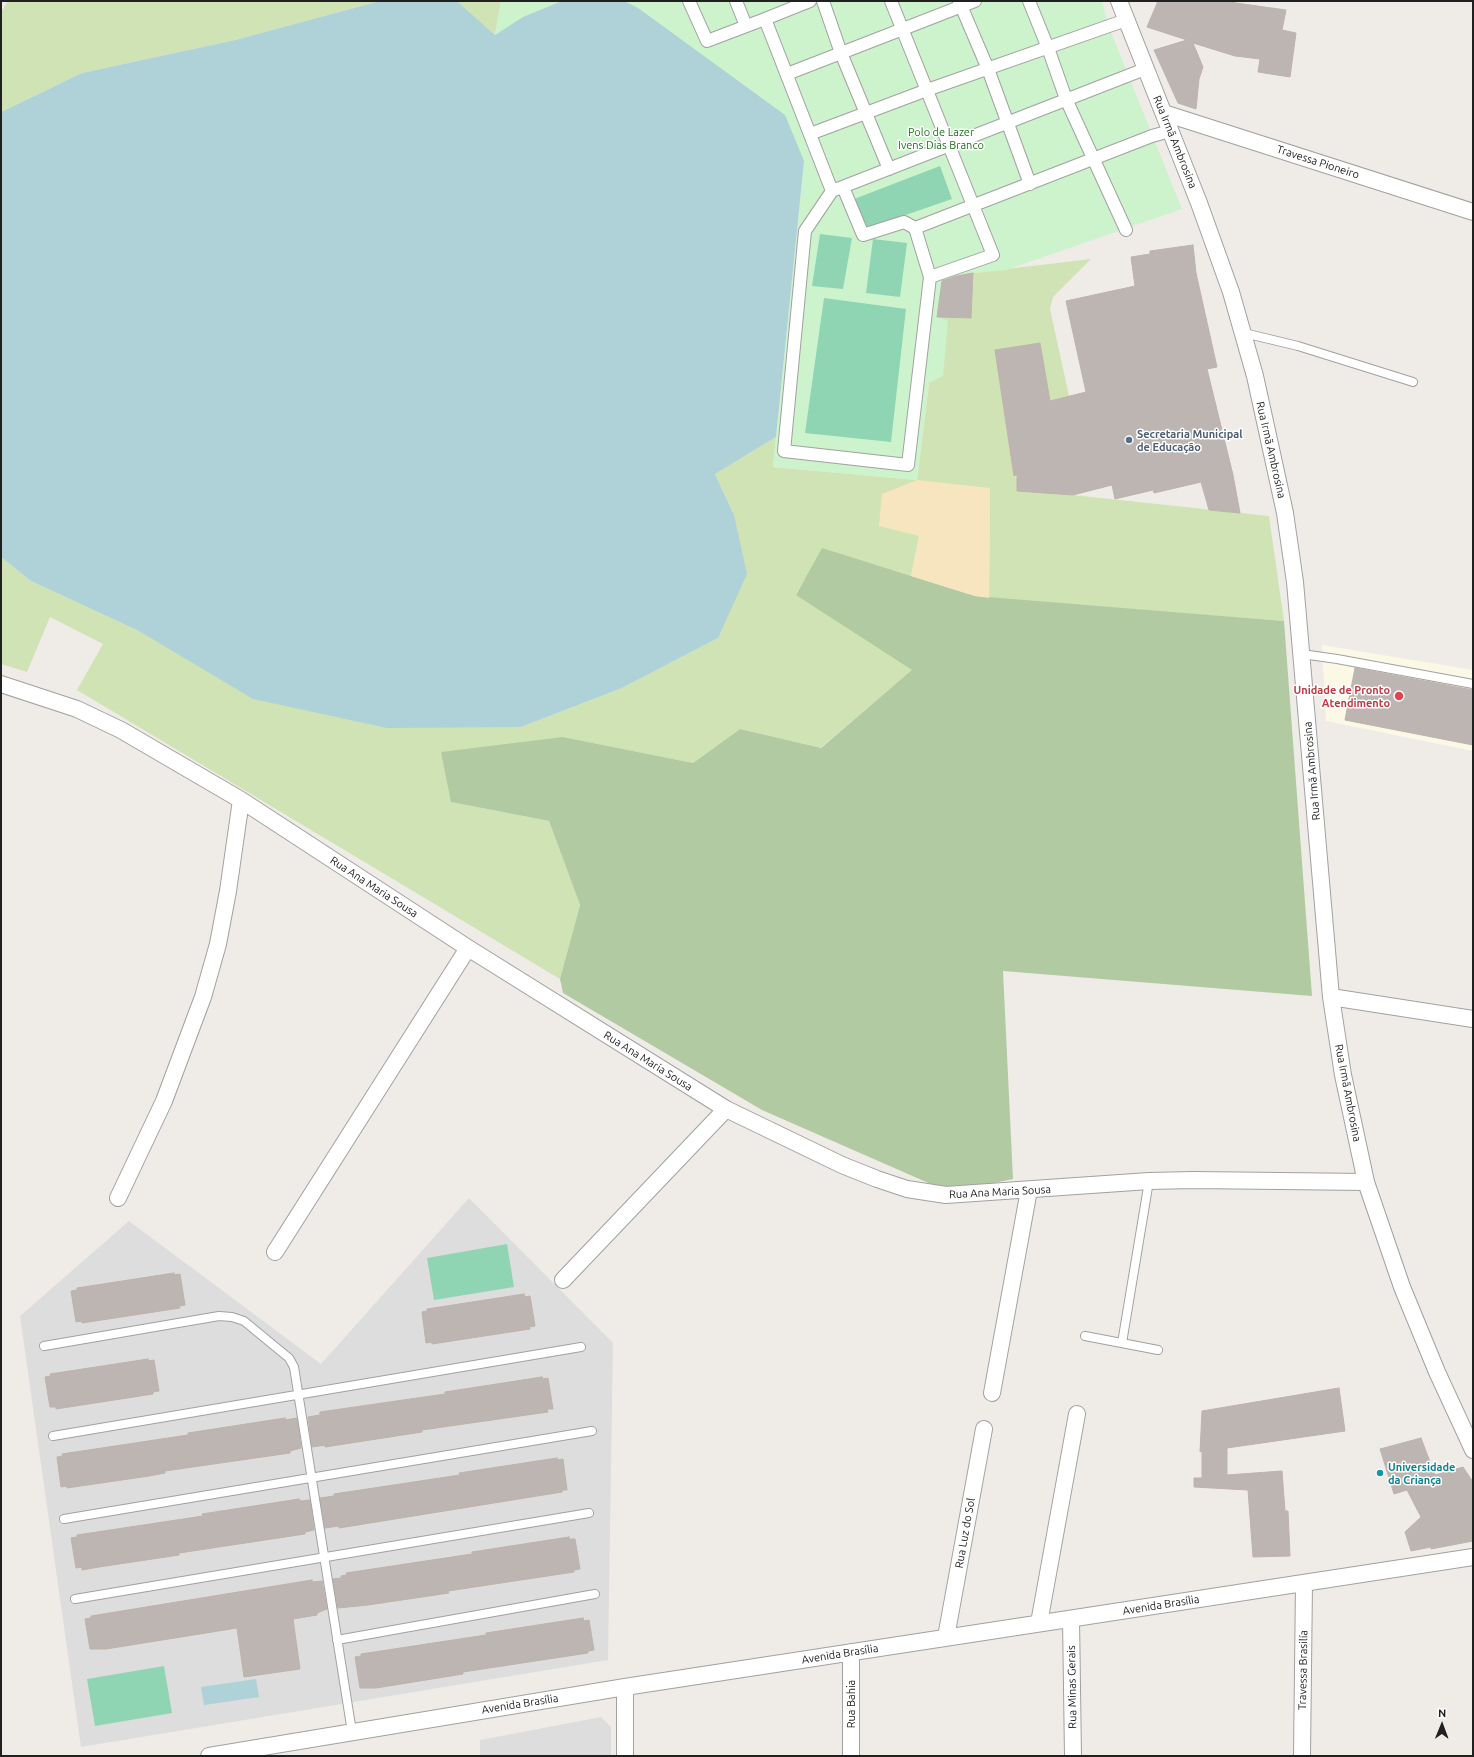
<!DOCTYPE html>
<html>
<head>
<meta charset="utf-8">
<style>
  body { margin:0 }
  #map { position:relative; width:1474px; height:1757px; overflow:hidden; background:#efece8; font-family:Ubuntu,sans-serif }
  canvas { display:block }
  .frame { position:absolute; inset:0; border:2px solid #202020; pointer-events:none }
  .north { position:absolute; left:1422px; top:1705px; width:40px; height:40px; -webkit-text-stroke:3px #fff; paint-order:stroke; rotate:1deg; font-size:11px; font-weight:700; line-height:16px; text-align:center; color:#202020 }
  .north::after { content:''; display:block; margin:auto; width:14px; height:18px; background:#202020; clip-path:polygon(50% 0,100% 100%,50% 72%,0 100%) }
</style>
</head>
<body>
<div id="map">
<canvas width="1474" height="1757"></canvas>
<div class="frame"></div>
<div class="north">N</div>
</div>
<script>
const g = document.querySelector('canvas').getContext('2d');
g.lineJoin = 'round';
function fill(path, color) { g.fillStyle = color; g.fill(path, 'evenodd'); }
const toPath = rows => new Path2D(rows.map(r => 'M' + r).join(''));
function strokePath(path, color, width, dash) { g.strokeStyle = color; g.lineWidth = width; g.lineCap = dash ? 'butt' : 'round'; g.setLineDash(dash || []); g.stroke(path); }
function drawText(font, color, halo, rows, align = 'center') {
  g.font = font + ' Ubuntu,sans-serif'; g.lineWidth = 3; g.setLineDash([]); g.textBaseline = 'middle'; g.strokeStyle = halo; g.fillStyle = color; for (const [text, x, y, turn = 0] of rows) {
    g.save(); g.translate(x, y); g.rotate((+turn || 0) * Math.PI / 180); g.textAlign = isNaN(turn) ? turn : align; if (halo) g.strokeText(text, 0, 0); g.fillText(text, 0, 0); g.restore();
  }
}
fill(toPath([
  [469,1198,613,1343,608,1660,81,1747,20,1316,129,1221,321,1364],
  [601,1717,611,1727,611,1756,480,1756,480,1740]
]), '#dedddd');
fill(toPath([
  [1322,645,1473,670,1473,751,1326,721]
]), '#fbf9e5');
fill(toPath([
  [8,1,380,1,235,40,82,73,1,112,1,12],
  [457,1,501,1,495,35],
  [1091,259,1053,297,1050,309,1069,396,1050,401,1040,343,995,350,1014,476,1017,478,1017,490,1073,495,1269,516,1284,621,989,598,990,488,919,536,911,576,823,549,796,594,913,670,820,748,740,729,693,763,563,737,451,802,549,821,580,905,560,979,77,690,103,644,50,617,27,672,1,664,1,557,31,581,139,631,521,727,622,688,718,638,734,515,715,474,776,437,773,467,917,480,929,383,941,317,970,318,973,273]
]), '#d0e3b4');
fill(toPath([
  [822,548,975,596,1284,621,1312,996,1003,971,1013,1179,949,1192,762,1110,563,993,560,979,580,905,549,821,451,802,441,752,563,737,693,763,740,729,821,748,912,670,796,595]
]), '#b2caa2');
fill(toPath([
  [917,480,990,488,989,598,975,596,911,576,919,536,879,526,882,494]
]), '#f6e5bf');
fill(toPath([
  [501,1,562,1,495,35],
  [624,1,1102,1,1109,27,1182,209,1006,270,974,273,971,318,941,318,948,321,943,376,929,383,917,480,773,467,804,161]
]), '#ccf3cb');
fill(toPath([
  [940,166,952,199,865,229,854,199],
  [820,234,852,238,843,289,812,286],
  [873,239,907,243,900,297,866,293],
  [824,298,906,309,891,442,805,433],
  [507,1244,514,1287,434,1300,427,1258],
  [164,1666,172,1713,95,1726,87,1679]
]), '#90d5b3');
fill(toPath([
  [380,1,457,1,495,35,523,17,562,1,624,1,638,8,785,115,804,161,776,437,715,474,734,515,747,574,718,638,622,688,521,727,387,728,253,699,139,631,31,581,1,557,1,112,82,73,235,40],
  [256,1679,259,1697,204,1705,201,1687]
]), '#aed2d8');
const building = toPath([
  [1158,1,1222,1,1286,10,1282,30,1296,33,1290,77,1258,72,1260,59,1235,56,1193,43,1203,67,1199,79,1196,109,1178,103,1154,50,1187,40,1147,27,1158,1],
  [1193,245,1196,273,1217,367,1207,369,1233,475,1240,513,1209,510,1201,482,1154,493,1153,490,1115,499,1112,485,1073,495,1017,491,1017,475,1014,476,995,350,1040,343,1050,401,1086,392,1066,301,1135,286,1131,257,1150,254,1150,251,1193,245],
  [973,273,971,318,937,317,942,281,957,276,973,273],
  [1355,668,1473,690,1473,745,1345,720,1355,668],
  [174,1273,174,1275,180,1274,185,1305,179,1306,180,1308,82,1323,82,1321,76,1322,71,1291,77,1290,77,1288,174,1273],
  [524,1294,525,1297,530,1296,535,1326,529,1327,530,1329,432,1344,432,1342,426,1343,422,1312,427,1311,427,1309,524,1294],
  [148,1359,148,1361,154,1360,159,1391,153,1392,153,1394,56,1409,56,1407,50,1407,45,1377,51,1376,50,1374,148,1359],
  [542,1377,543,1379,548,1378,553,1409,547,1409,548,1412,422,1430,422,1432,325,1447,325,1445,312,1447,308,1417,320,1415,320,1412,445,1394,445,1392,542,1377],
  [1339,1388,1345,1431,1227,1448,1227,1475,1282,1471,1285,1511,1288,1511,1290,1556,1253,1557,1248,1490,1194,1487,1194,1478,1202,1478,1202,1451,1200,1452,1202,1411,1339,1388],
  [285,1418,285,1420,297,1418,301,1448,290,1451,290,1453,165,1471,165,1473,149,1476,67,1488,67,1486,61,1487,57,1457,63,1456,62,1454,188,1435,188,1433,285,1418],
  [1421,1438,1435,1475,1463,1467,1473,1482,1473,1541,1431,1549,1431,1547,1411,1551,1405,1532,1421,1517,1407,1490,1394,1494,1380,1449,1421,1438],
  [557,1458,557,1460,563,1459,567,1490,562,1490,562,1492,339,1528,339,1526,325,1528,320,1498,334,1496,334,1494,460,1475,459,1473,557,1458],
  [299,1499,300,1501,310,1500,314,1530,305,1532,305,1534,179,1553,179,1555,99,1567,82,1570,82,1567,76,1568,71,1538,77,1537,77,1535,203,1516,202,1514,299,1499],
  [569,1537,569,1539,575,1539,580,1569,574,1570,574,1572,448,1591,449,1593,368,1605,338,1608,333,1579,341,1578,341,1576,347,1575,346,1573,472,1554,472,1552,569,1537],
  [312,1580,312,1582,322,1581,327,1609,317,1613,317,1615,293,1619,300,1669,244,1677,237,1628,106,1649,90,1649,85,1619,91,1618,91,1616,312,1580],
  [583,1618,584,1621,589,1620,594,1650,588,1651,588,1653,463,1672,463,1674,376,1688,360,1688,355,1657,361,1656,361,1654,486,1635,486,1633,583,1618]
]);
fill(building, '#bcb5b1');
strokePath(building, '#bfb2ac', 1);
const service = toPath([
  [1244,333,1298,346,1413,382],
  [1302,654,1337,659,1473,684],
  [1085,1336,1158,1350],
  [1122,1343,1149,1181],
  [44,1346,219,1316,232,1317,244,1321,289,1358,294,1367,352,1732],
  [53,1436,581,1347],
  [64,1519,592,1431],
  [75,1599,589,1513],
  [337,1640,595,1594]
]);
const pedestrian = toPath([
  [689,1,707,41,765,19],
  [736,1,746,26],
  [810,1,765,19,832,191,805,231,784,451,908,465,930,277,915,228,1152,136,1170,131],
  [823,1,841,53,889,169],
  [891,1,993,255,930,277],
  [959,1,988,69,1030,184],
  [1029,1,1048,48,1066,99,1126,230],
  [787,74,975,1],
  [810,134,927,90,1126,20],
  [843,187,863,235,904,222,915,228],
  [832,191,1145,69]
]);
const minor = toPath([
  [1119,1,1199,203,1231,292,1255,376,1285,513,1295,582,1331,997,1343,1075,1366,1182,1402,1287,1437,1372,1473,1450],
  [1164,113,1473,212],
  [1,684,77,709,121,730,241,800,468,948,726,1109,842,1165,877,1179,907,1189,946,1195,1149,1181,1193,1180,1366,1182],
  [1331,997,1473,1019],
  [118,1198,164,1101,203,997,218,944,228,891,241,800],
  [275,1252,468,948],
  [563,1280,726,1109],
  [992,1393,1029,1190],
  [1071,1619,1073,1756],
  [1039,1623,1077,1414],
  [946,1637,984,1429],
  [851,1652,851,1756],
  [625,1687,625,1756],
  [209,1756,625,1687,1473,1557],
  [1302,1756,1304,1583]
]);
strokePath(service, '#a1a1a1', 10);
strokePath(pedestrian, '#a1a1a1', 14);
strokePath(minor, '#a1a1a1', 18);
strokePath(service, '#fff', 8);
strokePath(pedestrian, '#fff', 12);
strokePath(minor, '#fff', 16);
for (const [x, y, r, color] of [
  [1129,440,4,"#5c6f8a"],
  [1399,696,5,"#e0444e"],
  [1380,1473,4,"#0f9aa8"]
]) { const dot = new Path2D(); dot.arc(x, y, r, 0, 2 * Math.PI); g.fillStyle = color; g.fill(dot); strokePath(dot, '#fff', 1.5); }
drawText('11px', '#1b7319', '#fff', [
  ["Polo de Lazer",941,132],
  ["Ivens Dias Branco",941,145]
]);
drawText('11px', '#202020', '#fff', [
  ["Rua Irmã Ambrosina",1175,142,68],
  ["Travessa Pioneiro",1318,162,18],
  ["Rua Irmã Ambrosina",1271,450,77],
  ["Rua Irmã Ambrosina",1312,771,-95],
  ["Rua Ana Maria Sousa",374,887,33],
  ["Rua Ana Maria Sousa",648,1061,32],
  ["Rua Irmã Ambrosina",1348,1093,79],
  ["Rua Ana Maria Sousa",1000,1192,-3],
  ["Rua Luz do Sol",965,1533,-80],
  ["Avenida Brasília",1161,1605,-9],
  ["Avenida Brasília",840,1654,-9],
  ["Travessa Brasilía",1303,1670,-89],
  ["Rua Minas Gerais",1072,1687,-91],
  ["Avenida Brasília",520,1704,-9],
  ["Rua Bahia",851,1704,-90]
]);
drawText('bold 11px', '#4e5e75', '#fff', [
  ["Secretaria Municipal",1137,434],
  ["de Educação",1137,447]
], 'left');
drawText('bold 11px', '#be3a42', '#fff', [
  ["Unidade de Pronto",1390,690],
  ["Atendimento",1390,703]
], 'right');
drawText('bold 11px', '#0d838f', '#fff', [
  ["Universidade",1388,1467],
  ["da Criança",1388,1480]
], 'left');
</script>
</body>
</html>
